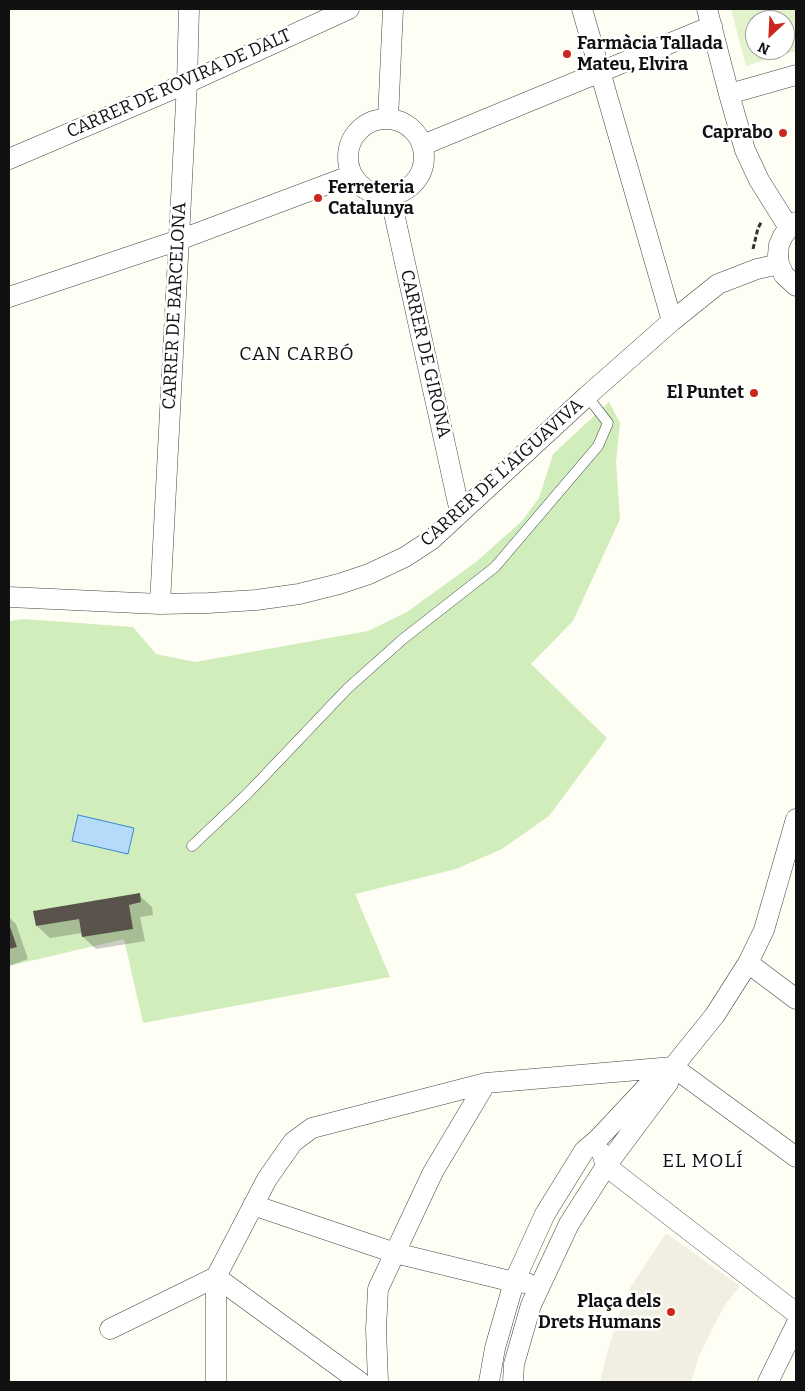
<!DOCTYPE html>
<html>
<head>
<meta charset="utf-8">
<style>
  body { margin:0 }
  #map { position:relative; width:805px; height:1391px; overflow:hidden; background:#fffef4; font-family:Bitter,serif }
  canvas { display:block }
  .frame { position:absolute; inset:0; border:10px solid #111; pointer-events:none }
  .north { position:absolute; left:745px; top:10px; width:50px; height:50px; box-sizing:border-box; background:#fff; border:1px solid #a0a0a0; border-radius:50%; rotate:205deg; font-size:14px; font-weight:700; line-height:20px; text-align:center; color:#111 }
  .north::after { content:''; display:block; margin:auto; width:18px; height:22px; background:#ca281f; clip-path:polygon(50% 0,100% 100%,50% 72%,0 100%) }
</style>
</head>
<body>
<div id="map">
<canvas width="805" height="1391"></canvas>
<div class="frame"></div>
<div class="north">N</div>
</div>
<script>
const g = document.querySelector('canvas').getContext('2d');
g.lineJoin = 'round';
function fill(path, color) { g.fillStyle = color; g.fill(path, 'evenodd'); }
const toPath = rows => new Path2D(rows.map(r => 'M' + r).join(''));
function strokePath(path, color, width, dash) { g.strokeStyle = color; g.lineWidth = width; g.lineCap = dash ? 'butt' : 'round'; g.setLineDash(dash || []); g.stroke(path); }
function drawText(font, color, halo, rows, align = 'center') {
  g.font = font + ' Bitter,serif'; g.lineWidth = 5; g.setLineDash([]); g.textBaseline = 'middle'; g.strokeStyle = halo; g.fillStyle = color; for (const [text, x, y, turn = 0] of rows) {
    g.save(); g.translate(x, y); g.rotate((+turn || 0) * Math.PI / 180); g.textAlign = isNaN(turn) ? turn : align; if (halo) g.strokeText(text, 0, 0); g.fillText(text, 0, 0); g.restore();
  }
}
fill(toPath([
  [609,402,620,423,616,462,620,519,573,621,531,664,607,738,549,816,502,849,456,869,355,894,390,977,143,1023,124,939,9,966,9,621,24,619,133,627,156,654,195,662,368,631,407,612,476,562,522,521,539,498,553,454]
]), '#d0edbb');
fill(toPath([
  [731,9,796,9,796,51,746,66],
  [755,20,785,20,785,50,755,50]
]), '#e2f3cd');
fill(toPath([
  [666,1233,740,1286,725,1305,712,1329,699,1356,691,1382,600,1382,607,1353,618,1318,630,1288]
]), '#f1efe1');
const water = toPath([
  [78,815,134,828,128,854,72,841,78,815]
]);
fill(water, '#b6dafa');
strokePath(water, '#3887d5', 1);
fill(toPath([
  [139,895,152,907,153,915,140,917,145,941,96,949,83,937,82,933,50,938,37,926],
  [9,917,16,924,28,959,9,966]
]), '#0003');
fill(toPath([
  [140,893,141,902,129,905,133,929,82,937,79,919,36,926,33,911],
  [9,924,17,947,9,949]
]), '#5a534c');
const service = toPath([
  [192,846,248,793,348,688,403,639,495,567,598,446,608,423,587,396]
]);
const minor = toPath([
  [582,9,672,321],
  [707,9,729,94,745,150,759,180,789,228],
  [729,94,796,75],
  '348 157a38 38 0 1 1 76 0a38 38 0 1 1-76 0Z',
  [388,119,393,9],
  [423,145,712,26],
  [9,159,187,83,349,9],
  [390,195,460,512],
  [796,222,789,228,783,236,779,245,778,255,779,264,784,275,796,286],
  [9,297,179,240,352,175],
  [9,597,160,604,208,603,256,600,299,594,339,584,369,574,405,557,431,540,587,396,672,321,718,284,757,269,779,264],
  [160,604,187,83,189,9],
  [748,963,796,999],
  [673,1067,796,1157],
  [602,1153,606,1166,796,1313],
  [253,1205,395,1253,514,1282,527,1283],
  [216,1277,360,1382],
  [216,1277,216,1382],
  [110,1329,216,1277,267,1179,293,1142,312,1128,486,1083,673,1067],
  [378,1382,376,1329,378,1289,433,1172,486,1083],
  [489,1382,495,1348,514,1282,545,1214,584,1151,598,1139,656,1077,673,1067,715,1015,748,963,764,930,796,819],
  [513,1382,514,1364,531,1305,569,1224,606,1166,668,1083,673,1067],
  [768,1382,796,1325]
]);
strokePath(service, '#444', 11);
strokePath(minor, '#444', 21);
strokePath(toPath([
  [753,249,758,228,762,221]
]), '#333', 3, [5, 2.5]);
strokePath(service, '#fff', 10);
strokePath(minor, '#fff', 20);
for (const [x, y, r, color] of [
  [567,54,5,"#ca281f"],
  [783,133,5,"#ca281f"],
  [318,198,5,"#ca281f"],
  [754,393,5,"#ca281f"],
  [671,1312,5,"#ca281f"]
]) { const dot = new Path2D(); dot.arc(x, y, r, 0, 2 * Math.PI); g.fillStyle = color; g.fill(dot); strokePath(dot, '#fff', 2); }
drawText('bold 18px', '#111', '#fff', [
  ["Farmàcia Tallada",577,44,"left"],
  ["Mateu, Elvira",577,65,"left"],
  ["Caprabo",773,133],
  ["Ferreteria",328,188,"left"],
  ["Catalunya",328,209,"left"],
  ["El Puntet",744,393],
  ["Plaça dels",661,1302],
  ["Drets Humans",661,1323]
], 'right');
drawText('18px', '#111', '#fff', [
  ["CARRER DE ROVIRA DE DALT",179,84,-24],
  ["CARRER DE BARCELONA",175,306,-87],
  ["CARRER DE GIRONA",425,354,77],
  ["CARRER DE L'AIGUAVIVA",502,473,-42]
]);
g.letterSpacing = '1px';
drawText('19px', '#111', '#fff', [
  ["CAN CARBÓ",297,355],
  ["EL MOLÍ",703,1162]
]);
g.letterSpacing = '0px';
</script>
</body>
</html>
